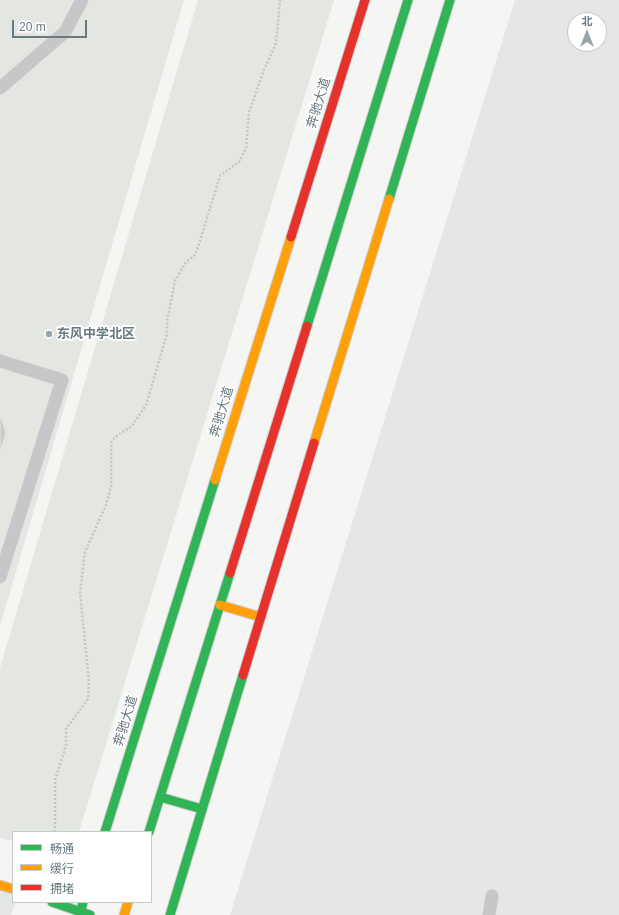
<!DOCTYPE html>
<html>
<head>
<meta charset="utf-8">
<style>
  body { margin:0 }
  #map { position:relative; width:619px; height:915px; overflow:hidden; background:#f5f5f4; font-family:Helvetica,"Noto Sans SC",sans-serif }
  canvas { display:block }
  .legend { position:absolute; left:12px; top:831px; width:140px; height:72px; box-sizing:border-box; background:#fff; border:1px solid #c3c9cc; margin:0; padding:5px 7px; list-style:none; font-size:12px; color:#687980 }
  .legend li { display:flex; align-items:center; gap:8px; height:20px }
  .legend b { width:20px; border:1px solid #c3c9cc }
  .north { position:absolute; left:567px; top:12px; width:40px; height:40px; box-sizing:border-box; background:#fff; border:1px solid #c3c9cc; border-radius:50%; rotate:0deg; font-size:11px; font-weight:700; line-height:16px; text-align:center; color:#687980 }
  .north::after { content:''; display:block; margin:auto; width:14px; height:18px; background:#99a4a9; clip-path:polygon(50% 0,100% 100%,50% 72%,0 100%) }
  .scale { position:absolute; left:12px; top:20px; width:75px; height:18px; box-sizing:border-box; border:2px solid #687980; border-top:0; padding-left:5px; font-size:12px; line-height:14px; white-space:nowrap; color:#687980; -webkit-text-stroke:3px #fff; paint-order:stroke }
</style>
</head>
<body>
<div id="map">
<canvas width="619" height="915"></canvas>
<ul class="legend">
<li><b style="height:5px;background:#30b455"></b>畅通</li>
<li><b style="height:5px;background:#ff9f0a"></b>缓行</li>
<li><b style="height:5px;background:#e5322d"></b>拥堵</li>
</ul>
<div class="north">北</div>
<div class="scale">20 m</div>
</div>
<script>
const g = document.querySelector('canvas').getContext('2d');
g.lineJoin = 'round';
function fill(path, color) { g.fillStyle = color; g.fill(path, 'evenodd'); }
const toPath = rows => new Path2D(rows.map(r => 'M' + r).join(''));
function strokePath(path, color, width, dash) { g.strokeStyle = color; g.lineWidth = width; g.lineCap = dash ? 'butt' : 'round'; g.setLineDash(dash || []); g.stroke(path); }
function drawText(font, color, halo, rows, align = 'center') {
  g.font = font + ' Helvetica,"Noto Sans SC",sans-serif'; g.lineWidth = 4; g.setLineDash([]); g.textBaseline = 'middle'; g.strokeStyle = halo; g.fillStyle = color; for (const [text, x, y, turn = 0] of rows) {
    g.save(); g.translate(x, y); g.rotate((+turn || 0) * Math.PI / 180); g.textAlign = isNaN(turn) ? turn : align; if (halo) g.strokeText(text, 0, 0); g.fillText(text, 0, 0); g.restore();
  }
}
fill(toPath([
  [515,0,619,0,619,915,230,915],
  [575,20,599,20,599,44,575,44],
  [0,885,13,889,13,902,16,902,11,915,0,915]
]), '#e5e6e6');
fill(toPath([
  [0,0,184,0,0,626],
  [198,0,334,0,79,832,13,832,13,841,0,838,0,668]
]), '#e4e6e2');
const building = toPath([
  [0,417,2,420,6,433,0,452,0,417]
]);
fill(building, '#cacccc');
strokePath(building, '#e4e4e4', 1);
const fast = toPath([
  [389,199,450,0],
  [307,326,408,0],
  [160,797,202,809],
  [105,832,215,480],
  [149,832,230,573],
  [52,902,90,915],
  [80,915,83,902],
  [170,915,243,675]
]);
const slow = toPath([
  [314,443,389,199],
  [215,480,291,237],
  [220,605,261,617],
  [0,885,13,889],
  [124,915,128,902]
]);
const jam = toPath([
  [291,237,365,0],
  [230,573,307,326],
  [243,675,314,443]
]);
strokePath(fast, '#cfd1d1', 11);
strokePath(slow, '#cfd1d1', 11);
strokePath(jam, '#cfd1d1', 11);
strokePath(toPath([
  [55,832,55,780,66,746,66,729,88,699,89,681,80,593,85,552,106,505,111,486,111,443,115,437,132,426,146,405,167,334,167,321,175,281,186,262,196,254,220,176,239,162,246,148,249,112,264,70,276,43,280,0]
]), '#c4c5c5', 2.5, [2, 2]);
strokePath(toPath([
  [0,88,65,32,82,0],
  [0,361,62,380,0,577],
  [489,915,492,896]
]), '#c5c7c8', 13);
strokePath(fast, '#30b455', 9);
strokePath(slow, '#ff9f0a', 9);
strokePath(jam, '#e5322d', 9);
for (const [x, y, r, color] of [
  [49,334,4,"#99a4a9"]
]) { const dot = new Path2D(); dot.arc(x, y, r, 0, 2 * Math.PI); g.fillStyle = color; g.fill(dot); strokePath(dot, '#fff', 1.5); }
drawText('13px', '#687980', '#fff', [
  ["奔驰大道",319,103,-73],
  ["奔驰大道",222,412,-73],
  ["奔驰大道",126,721,-73]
]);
drawText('bold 13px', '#687980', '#fff', [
  ["东风中学北区",57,334]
], 'left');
</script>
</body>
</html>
